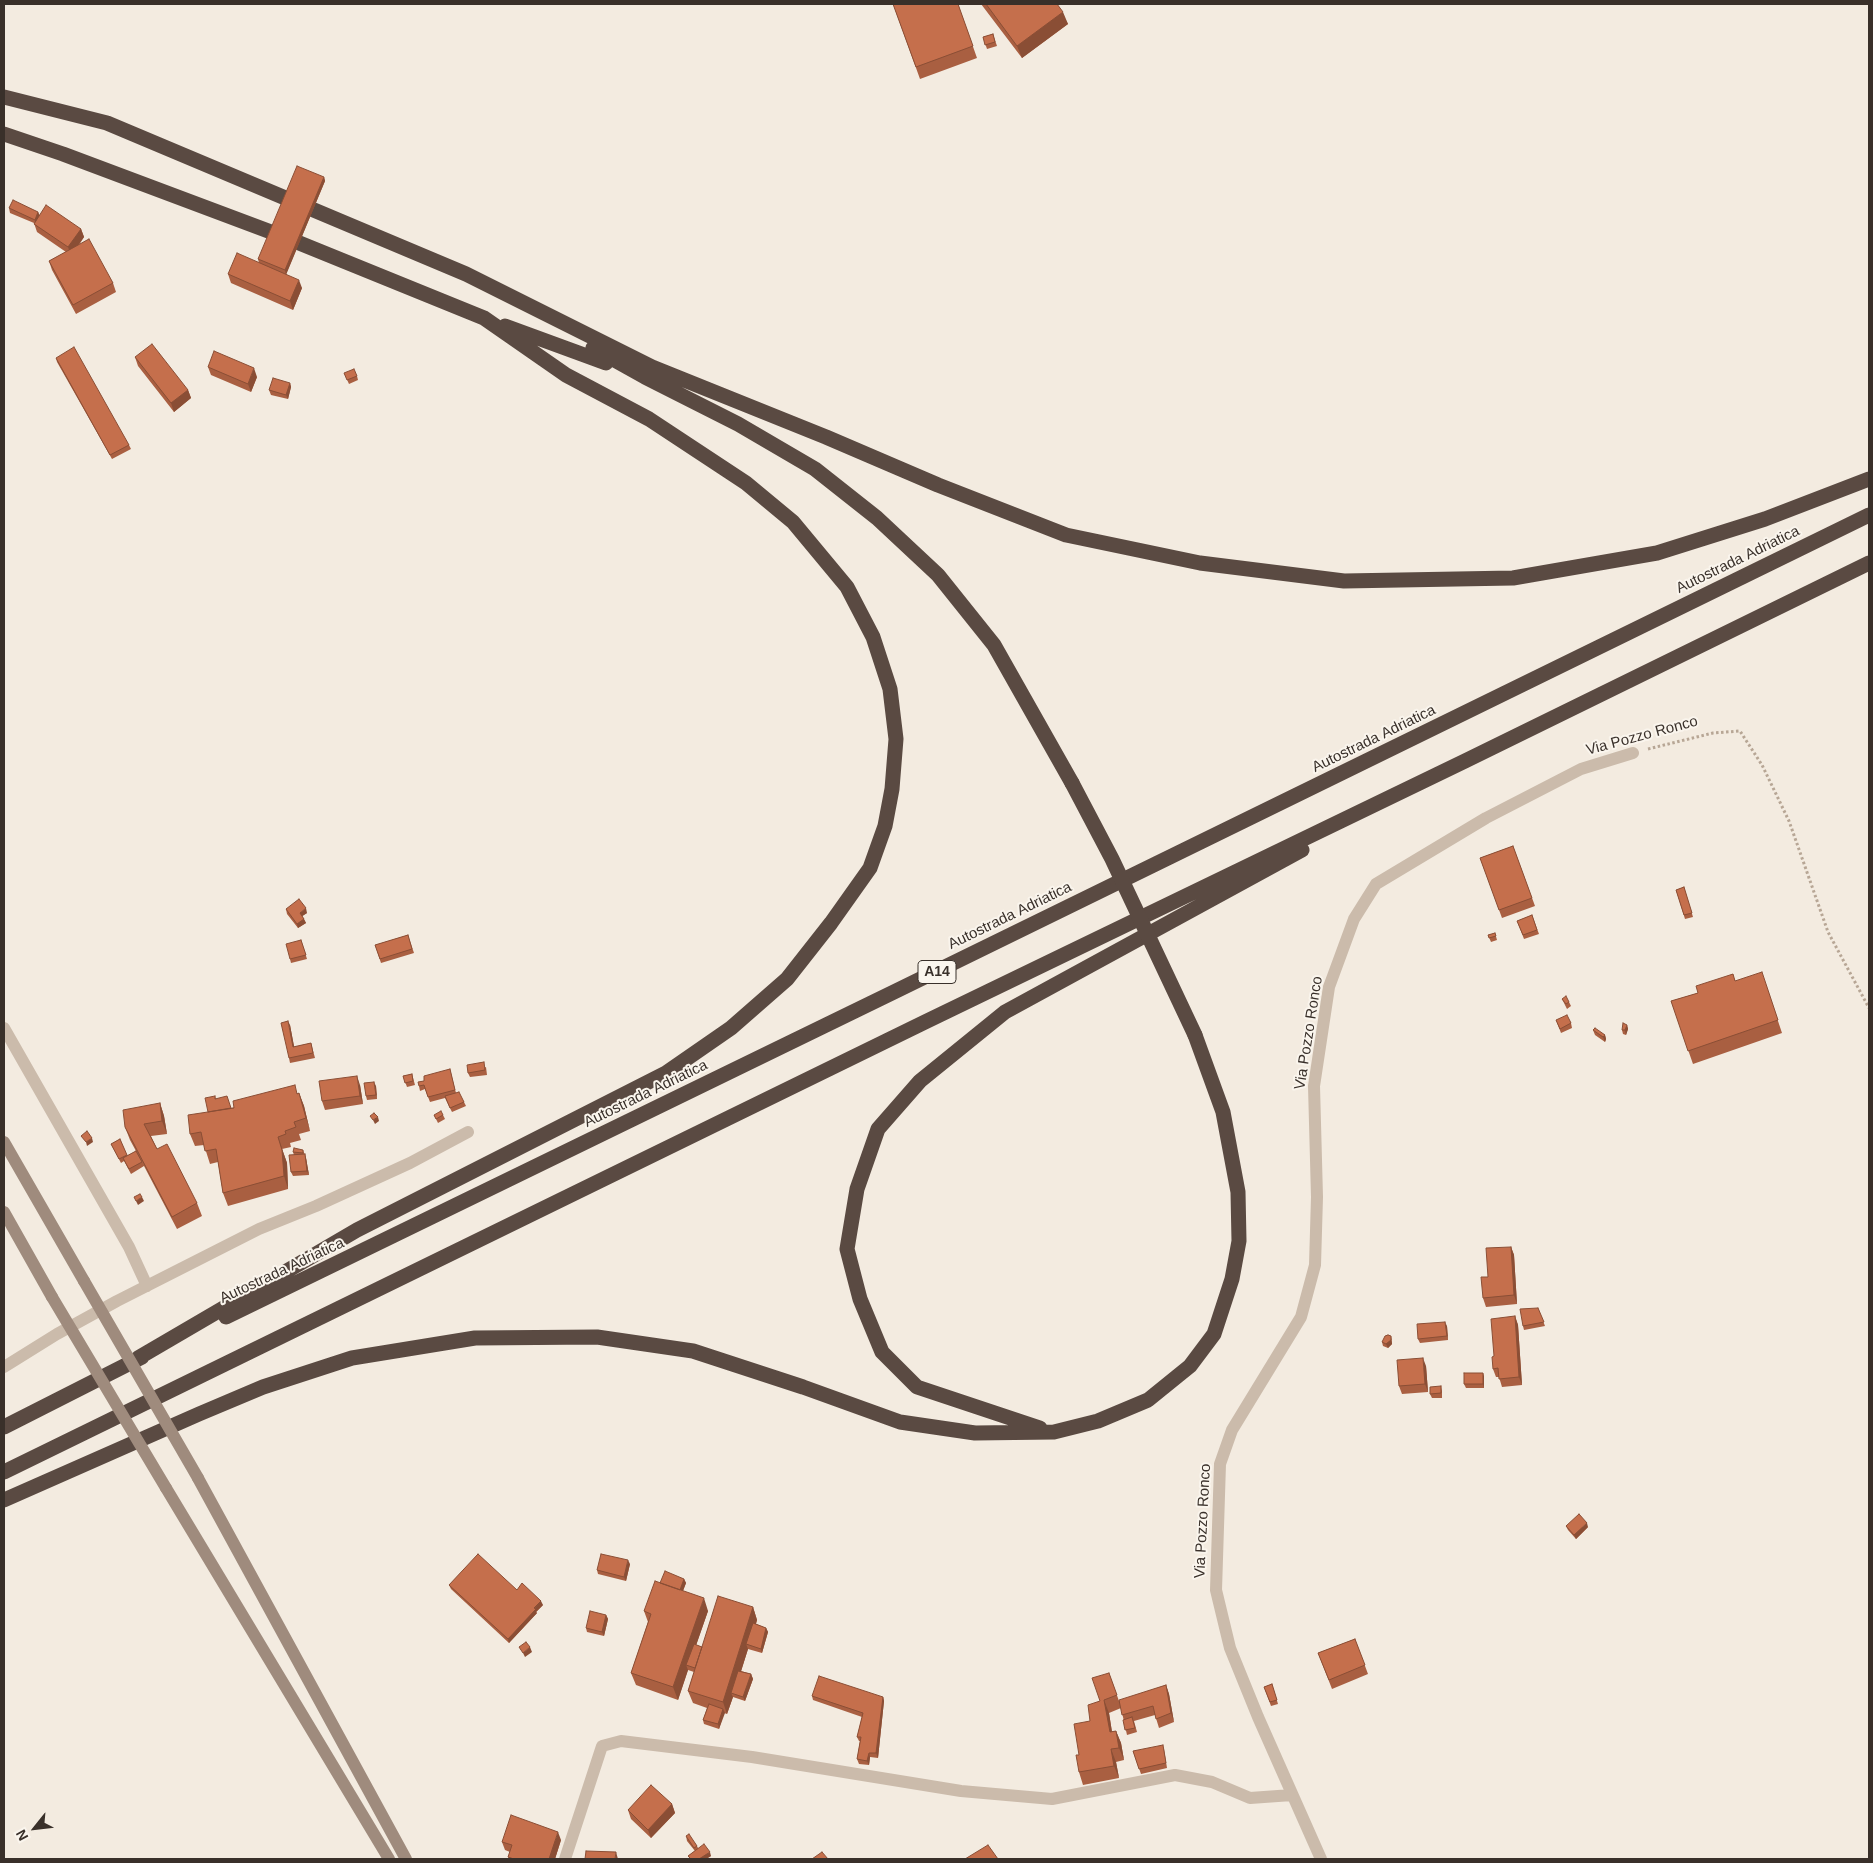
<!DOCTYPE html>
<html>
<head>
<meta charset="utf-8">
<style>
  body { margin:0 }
  #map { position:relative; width:1873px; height:1863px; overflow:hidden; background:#f3ebe0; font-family:Helvetica,sans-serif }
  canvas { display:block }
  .frame { position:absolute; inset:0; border:5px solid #39302a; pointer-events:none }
  .north { position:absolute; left:10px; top:1803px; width:50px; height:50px; -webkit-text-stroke:4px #faf5ed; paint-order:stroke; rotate:241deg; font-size:14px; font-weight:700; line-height:20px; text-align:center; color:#39302a }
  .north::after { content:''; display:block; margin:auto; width:18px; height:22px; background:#39302a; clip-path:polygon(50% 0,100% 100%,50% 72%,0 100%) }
</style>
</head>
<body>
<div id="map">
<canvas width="1873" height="1863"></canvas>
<div class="frame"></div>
<div class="north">N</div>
</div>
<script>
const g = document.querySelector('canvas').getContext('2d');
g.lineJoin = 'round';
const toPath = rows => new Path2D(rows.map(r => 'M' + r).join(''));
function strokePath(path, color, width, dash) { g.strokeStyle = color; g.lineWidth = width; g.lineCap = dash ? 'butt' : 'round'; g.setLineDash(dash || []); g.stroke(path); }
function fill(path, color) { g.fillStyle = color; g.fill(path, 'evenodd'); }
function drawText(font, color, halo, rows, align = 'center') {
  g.font = font + ' Helvetica,sans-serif'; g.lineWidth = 4; g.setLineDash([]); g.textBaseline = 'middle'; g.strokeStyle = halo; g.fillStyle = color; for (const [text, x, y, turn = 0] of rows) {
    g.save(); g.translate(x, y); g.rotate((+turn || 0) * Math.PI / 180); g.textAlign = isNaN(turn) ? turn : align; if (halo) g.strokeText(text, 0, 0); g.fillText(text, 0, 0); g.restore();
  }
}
strokePath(toPath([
  [1648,749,1713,733,1740,731,1762,765,1789,821,1828,932,1869,1008]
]), '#b7a695', 3, [2.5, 2.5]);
strokePath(toPath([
  [4,1028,129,1247,147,1286],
  [4,1367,57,1334,117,1301,259,1229,316,1206,410,1163,468,1132],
  [565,1859,602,1746,621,1741,752,1757,961,1791,1052,1799,1175,1775,1212,1782,1250,1798,1292,1795],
  [1321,1859,1258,1717,1230,1648,1216,1590,1220,1464,1232,1430,1301,1317,1315,1265,1317,1197,1314,1086,1329,987,1354,919,1376,884,1486,818,1581,769,1633,753]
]), '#cbbbab', 12);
strokePath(toPath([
  [4,1142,84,1281],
  [4,1212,52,1297],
  [198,1478,406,1859],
  [166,1488,389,1859]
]), '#9f8b7d', 12);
strokePath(toPath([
  [4,97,107,123,466,274,652,367,826,437,938,485,1066,535,1200,563,1344,581,1513,578,1657,553,1765,519,1869,479],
  [4,134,63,154,287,238,484,318,566,375,649,419,746,483,793,522,847,587,873,637,890,689,896,739,892,789,885,826,870,868,831,923,787,979,731,1028,666,1073,357,1230,138,1358],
  [505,326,606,363],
  [593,348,645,377,738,424,815,469,877,518,938,575,994,645,1072,783],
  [226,1317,898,990,1869,515],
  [4,1427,142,1357],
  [1040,1428,917,1387,882,1352,860,1299,847,1249,857,1189,878,1129,920,1081,1005,1012,1302,850],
  [4,1472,925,1022,1465,761,1869,563],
  [4,1500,199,1414,263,1387,352,1358,475,1338,597,1337,693,1351,803,1387,900,1422,975,1433,1054,1432,1098,1421,1148,1400,1190,1366,1214,1334,1232,1279,1239,1241,1238,1192,1223,1112,1195,1035]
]), '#5a4a42', 15);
strokePath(toPath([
  [84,1281,198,1478],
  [52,1297,166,1488]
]), '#9f8b7d', 12);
strokePath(toPath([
  [1072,783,1112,859,1195,1035]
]), '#5a4a42', 15);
fill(toPath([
  [893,4,958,4,977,58,920,79],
  [981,4,1057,4,1068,24,1022,58],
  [993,34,997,46,987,49,983,37],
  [324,177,325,181,286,274,302,288,293,310,231,283,228,274,259,263,258,259],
  [9,208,38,212,39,215,81,229,84,237,79,245,113,283,116,292,76,314,52,270,49,261,66,252,37,232,34,223,10,213],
  [135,357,188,390,191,398,174,412,138,366],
  [56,358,129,445,131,449,112,459,57,362],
  [208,367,257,377,251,392,211,375],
  [344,373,357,376,358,380,349,384],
  [290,383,291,387,288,399,271,395,269,390],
  [1513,846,1535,906,1502,918,1480,858],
  [1684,887,1693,917,1685,919,1676,890],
  [286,909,307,913,302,916,306,923,298,928,287,914],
  [1532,915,1539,934,1524,939,1517,921],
  [1495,933,1497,940,1491,942,1488,935],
  [408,935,414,953,381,963,375,945],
  [301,940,307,959,291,963,290,959],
  [1733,974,1735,981,1766,985,1782,1033,1693,1064,1671,1001,1698,993],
  [1562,999,1569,1002,1571,1006,1567,1009],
  [1556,1020,1571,1023,1572,1028,1561,1033],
  [290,1025,294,1047,311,1043,315,1058,290,1063,289,1058],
  [1627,1025,1628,1029,1626,1035,1623,1034,1622,1030],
  [1593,1030,1605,1035,1606,1039,1605,1042,1595,1035],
  [486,1067,487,1075,470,1077,468,1073],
  [450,1069,456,1093,464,1102,466,1106,452,1112,445,1098,430,1102,425,1089,420,1091,419,1086,424,1081],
  [412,1074,415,1085,407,1087,403,1076],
  [360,1085,363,1104,325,1110,322,1101],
  [376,1086,377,1099,367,1100,366,1096],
  [299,1093,304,1106,310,1131,299,1134,301,1140,290,1143,291,1147,282,1149,287,1163,288,1189,228,1206,223,1193,218,1162,210,1164,204,1145,195,1146,190,1134,208,1112,215,1096,216,1099,231,1108],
  [160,1103,164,1116,167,1134,151,1136,157,1149,197,1203,202,1216,177,1229,144,1166,131,1174,124,1161,121,1163,111,1144,120,1139,127,1156,136,1151,130,1140,125,1127],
  [434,1115,443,1115,445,1119,438,1123],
  [303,1150,306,1158,309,1175,293,1176,291,1172,294,1155,293,1152],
  [1511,1247,1514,1255,1517,1304,1486,1307,1483,1298,1488,1277],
  [1538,1308,1545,1326,1524,1330,1523,1326],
  [1515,1316,1518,1325,1522,1385,1502,1387,1499,1377,1496,1377,1493,1369,1494,1356],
  [1447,1326,1448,1340,1420,1343,1418,1339],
  [1391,1336,1392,1344,1388,1348,1383,1346,1382,1342],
  [1426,1366,1428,1392,1402,1394,1399,1386],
  [1483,1373,1484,1377,1484,1388,1466,1388,1464,1384],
  [1441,1386,1442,1391,1442,1398,1432,1398,1430,1394],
  [1566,1526,1588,1527,1576,1539,1568,1530],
  [630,1564,626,1581,598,1574,597,1570],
  [684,1579,686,1583,683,1591,708,1611,696,1645,702,1647,753,1607,757,1620,756,1624,766,1628,768,1632,762,1653,748,1649,741,1671,751,1674,753,1679,745,1701,733,1697,727,1714,724,1713,719,1729,704,1724,703,1720,707,1708,693,1703,688,1691,694,1672,688,1670,678,1700,636,1685,631,1673,648,1622,644,1611,660,1583],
  [449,1585,517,1590,543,1605,536,1612,537,1613,509,1643,451,1589],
  [606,1615,608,1619,604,1636,587,1632,586,1628],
  [1355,1639,1368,1674,1332,1689,1318,1653],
  [1109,1673,1119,1701,1166,1685,1169,1694,1174,1722,1159,1728,1155,1715,1134,1721,1137,1732,1127,1735,1121,1708,1109,1713,1112,1732,1116,1731,1121,1743,1124,1760,1116,1762,1119,1778,1083,1785,1079,1772,1079,1755,1090,1721,1100,1701],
  [1272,1684,1278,1704,1271,1706,1264,1687],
  [812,1696,883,1697,884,1701,878,1758,870,1757,869,1765,859,1764,857,1759,860,1741,859,1741,857,1737,862,1717,813,1700],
  [1164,1749,1167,1768,1141,1774,1133,1751],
  [672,1804,675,1813,651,1838,631,1819,628,1810],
  [686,1836,697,1846,698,1848,711,1856,706,1859,690,1859,688,1856,695,1851,687,1841],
  [561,1840,555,1859,509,1859,508,1857,510,1852,505,1850,502,1842]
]), '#a95f41');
fill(toPath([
  [1063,12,1068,24,1022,58,1017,46],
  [324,177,325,181,286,275,285,270],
  [38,212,40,216,36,224,35,220],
  [81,229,84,237,71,255,68,247],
  [299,280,302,288,293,310,290,301],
  [254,368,257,377,251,392,248,384],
  [290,383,291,387,288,399,286,395],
  [188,390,191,398,174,412,171,403],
  [306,908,307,913,301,917,300,913],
  [304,919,306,923,298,928,297,924],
  [288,1021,290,1025,295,1051,293,1047],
  [1627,1025,1628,1029,1626,1035,1625,1030],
  [1605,1035,1606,1039,1605,1042,1603,1037],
  [357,1076,360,1085,363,1104,360,1096],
  [374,1082,376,1086,377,1099,376,1095],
  [299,1093,304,1106,310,1131,306,1118],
  [160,1103,164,1116,167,1134,162,1121],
  [378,1117,379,1121,375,1124,373,1120],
  [278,1137,287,1163,288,1189,284,1176],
  [92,1138,93,1142,87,1146,86,1142],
  [305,1154,306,1158,309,1175,307,1171],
  [142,1197,144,1201,138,1205,136,1201],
  [1511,1247,1514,1255,1517,1304,1514,1295],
  [1515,1316,1518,1325,1522,1385,1519,1377],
  [1445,1322,1447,1326,1448,1340,1447,1336],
  [1391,1336,1392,1344,1388,1348,1386,1344],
  [1423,1358,1426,1366,1428,1392,1425,1384],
  [1483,1373,1484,1377,1484,1388,1483,1384],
  [1587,1523,1588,1527,1576,1539,1574,1535],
  [628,1560,630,1564,626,1581,624,1577],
  [684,1579,686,1583,680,1598,678,1594],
  [704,1598,708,1611,689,1666,686,1665,688,1670,678,1700,673,1687],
  [541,1601,543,1605,536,1612,537,1613,509,1643,508,1639],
  [753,1607,757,1620,749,1645,746,1644,748,1649,734,1694,731,1693,733,1697,727,1714,723,1702],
  [606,1615,608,1619,604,1636,602,1632],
  [766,1628,768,1632,762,1653,761,1649],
  [530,1647,532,1652,525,1657,523,1653],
  [751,1674,753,1679,745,1701,743,1697],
  [1166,1685,1169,1694,1174,1722,1171,1713],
  [883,1697,884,1701,878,1758,876,1753],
  [1104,1700,1109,1713,1114,1745,1110,1732],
  [723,1709,725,1713,719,1729,718,1724],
  [1116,1731,1121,1743,1124,1760,1119,1748],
  [1111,1749,1116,1762,1119,1778,1114,1766],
  [869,1753,870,1757,869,1765,867,1761],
  [672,1804,675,1813,651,1838,648,1830],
  [558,1832,561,1840,555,1859,549,1859],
  [616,1852,618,1859,615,1859],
  [710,1852,711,1856,706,1859,699,1859]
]), '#8a4e35');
const building = toPath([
  [893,4,958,4,973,46,916,67,893,4],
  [986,4,1057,4,1063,12,1017,46,986,4],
  [993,34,995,42,985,45,983,37,993,34],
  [297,166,324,177,285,270,258,259,297,166],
  [13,200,38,212,35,220,9,208,13,200],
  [46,205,81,229,68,247,34,224,46,205],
  [89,239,113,283,73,305,49,261,89,239],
  [237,253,299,280,290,301,228,274,237,253],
  [152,344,188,390,171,403,135,357,152,344],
  [74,347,129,445,110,455,56,358,74,347],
  [214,351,254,368,248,384,208,367,214,351],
  [354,369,357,376,347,380,344,373,354,369],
  [273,378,290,383,286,395,269,390,273,378],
  [1513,846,1532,898,1499,910,1480,858,1513,846],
  [1684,887,1692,913,1684,915,1676,890,1684,887],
  [299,899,306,908,300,913,304,919,297,924,286,909,299,899],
  [1532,915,1537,930,1523,935,1517,921,1532,915],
  [1495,933,1496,936,1489,938,1488,935,1495,933],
  [408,935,412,949,380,959,375,945,408,935],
  [301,940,306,955,290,959,286,944,301,940],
  [1762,972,1778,1020,1688,1051,1671,1001,1698,993,1696,986,1733,974,1735,981,1762,972],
  [1566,996,1569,1002,1566,1004,1562,999,1566,996],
  [1567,1015,1571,1023,1560,1029,1556,1020,1567,1015],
  [288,1021,293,1047,311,1043,313,1053,289,1058,281,1023,288,1021],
  [1623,1023,1627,1025,1625,1030,1622,1030,1623,1023],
  [1595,1028,1605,1035,1603,1037,1593,1030,1595,1028],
  [484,1062,485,1070,468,1073,467,1065,484,1062],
  [450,1069,455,1090,428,1097,424,1085,419,1086,418,1082,424,1081,424,1076,450,1069],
  [412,1074,413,1081,405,1083,403,1076,412,1074],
  [357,1076,360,1096,322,1101,319,1081,357,1076],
  [374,1082,376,1095,366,1096,364,1083,374,1082],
  [295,1085,297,1094,299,1093,306,1118,294,1122,296,1127,285,1131,286,1134,278,1137,282,1150,284,1176,223,1193,216,1149,205,1151,201,1132,190,1134,188,1115,234,1108,233,1101,295,1085],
  [459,1092,464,1102,450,1108,445,1096,459,1092],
  [215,1096,215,1099,227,1096,231,1108,208,1112,205,1098,215,1096],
  [160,1103,162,1121,144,1124,157,1149,167,1144,197,1203,172,1217,125,1127,123,1110,160,1103],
  [441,1111,443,1115,436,1119,434,1115,441,1111],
  [374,1113,378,1117,373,1120,370,1116,374,1113],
  [87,1131,92,1138,86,1142,81,1136,87,1131],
  [120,1139,127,1155,119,1159,111,1144,120,1139],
  [294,1148,303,1150,303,1153,293,1152,294,1148],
  [136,1151,142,1162,129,1169,123,1158,136,1151],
  [305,1154,307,1171,291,1172,289,1155,305,1154],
  [140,1194,142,1197,136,1201,134,1197,140,1194],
  [1511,1247,1514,1295,1483,1298,1481,1277,1488,1277,1486,1248,1511,1247],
  [1538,1308,1544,1322,1523,1326,1520,1309,1538,1308],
  [1515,1316,1519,1377,1499,1379,1498,1368,1493,1369,1492,1357,1494,1356,1491,1319,1515,1316],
  [1445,1322,1447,1336,1418,1339,1417,1324,1445,1322],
  [1388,1335,1391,1336,1391,1340,1386,1344,1382,1342,1385,1336,1388,1335],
  [1423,1358,1425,1384,1399,1386,1397,1360,1423,1358],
  [1464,1373,1483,1373,1483,1384,1464,1384,1464,1373],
  [1441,1386,1441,1393,1430,1394,1430,1387,1441,1386],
  [1579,1514,1587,1523,1574,1535,1566,1526,1579,1514],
  [478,1554,517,1590,522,1583,541,1601,534,1608,536,1609,508,1639,449,1585,478,1554],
  [601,1554,628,1560,624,1577,597,1570,601,1554],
  [665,1571,684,1579,680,1590,660,1583,665,1571],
  [655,1581,704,1598,673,1687,631,1673,651,1614,644,1611,655,1581],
  [718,1596,753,1607,723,1702,688,1691,718,1596],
  [590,1611,606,1615,602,1632,586,1628,590,1611],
  [753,1623,766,1628,761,1649,746,1644,753,1623],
  [1355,1639,1365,1665,1329,1680,1318,1653,1355,1639],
  [526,1642,530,1647,523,1653,519,1647,526,1642],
  [694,1644,702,1647,695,1668,686,1665,694,1644],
  [738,1671,751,1674,743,1697,731,1693,738,1671],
  [1109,1673,1117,1695,1104,1700,1110,1732,1116,1731,1119,1748,1111,1749,1114,1766,1079,1772,1076,1755,1079,1755,1074,1724,1090,1721,1088,1705,1100,1701,1092,1678,1109,1673],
  [819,1676,883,1697,876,1753,869,1753,867,1761,857,1759,861,1737,857,1737,863,1713,812,1696,819,1676],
  [1272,1684,1277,1700,1270,1702,1264,1687,1272,1684],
  [1166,1685,1171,1713,1156,1719,1153,1706,1122,1715,1119,1700,1166,1685],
  [709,1704,723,1709,718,1724,703,1720,709,1704],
  [1132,1717,1135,1728,1125,1730,1123,1720,1132,1717],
  [1163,1745,1166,1763,1139,1769,1133,1751,1163,1745],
  [651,1785,672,1804,648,1830,628,1810,651,1785],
  [511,1815,558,1832,549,1859,514,1859,508,1857,512,1845,502,1842,511,1815],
  [689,1834,697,1846,694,1848,686,1836,689,1834],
  [704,1844,710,1852,699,1859,691,1859,688,1856,704,1844],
  [988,1845,998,1859,965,1859,988,1845],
  [586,1851,616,1852,615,1859,585,1859,586,1851],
  [822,1852,828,1859,812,1859,822,1852]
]);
fill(building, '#c56f4c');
strokePath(building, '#8a4e35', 1);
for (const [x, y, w] of [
  [937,972,38]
]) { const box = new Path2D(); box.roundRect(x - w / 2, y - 11.5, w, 23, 4); g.fillStyle = '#faf5ed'; g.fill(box); strokePath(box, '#39302a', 1); }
drawText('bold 14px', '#39302a', null, [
  ["A14",937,972]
]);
drawText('15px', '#39302a', '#faf5ed', [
  ["Autostrada Adriatica",1738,560,-26],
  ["Via Pozzo Ronco",1642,736,-15],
  ["Autostrada Adriatica",1374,739,-26],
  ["Autostrada Adriatica",1010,916,-26],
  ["Via Pozzo Ronco",1309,1033,-81],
  ["Autostrada Adriatica",646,1094,-26],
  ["Autostrada Adriatica",282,1271,-25],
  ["Via Pozzo Ronco",1203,1521,-87]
]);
</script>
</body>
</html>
